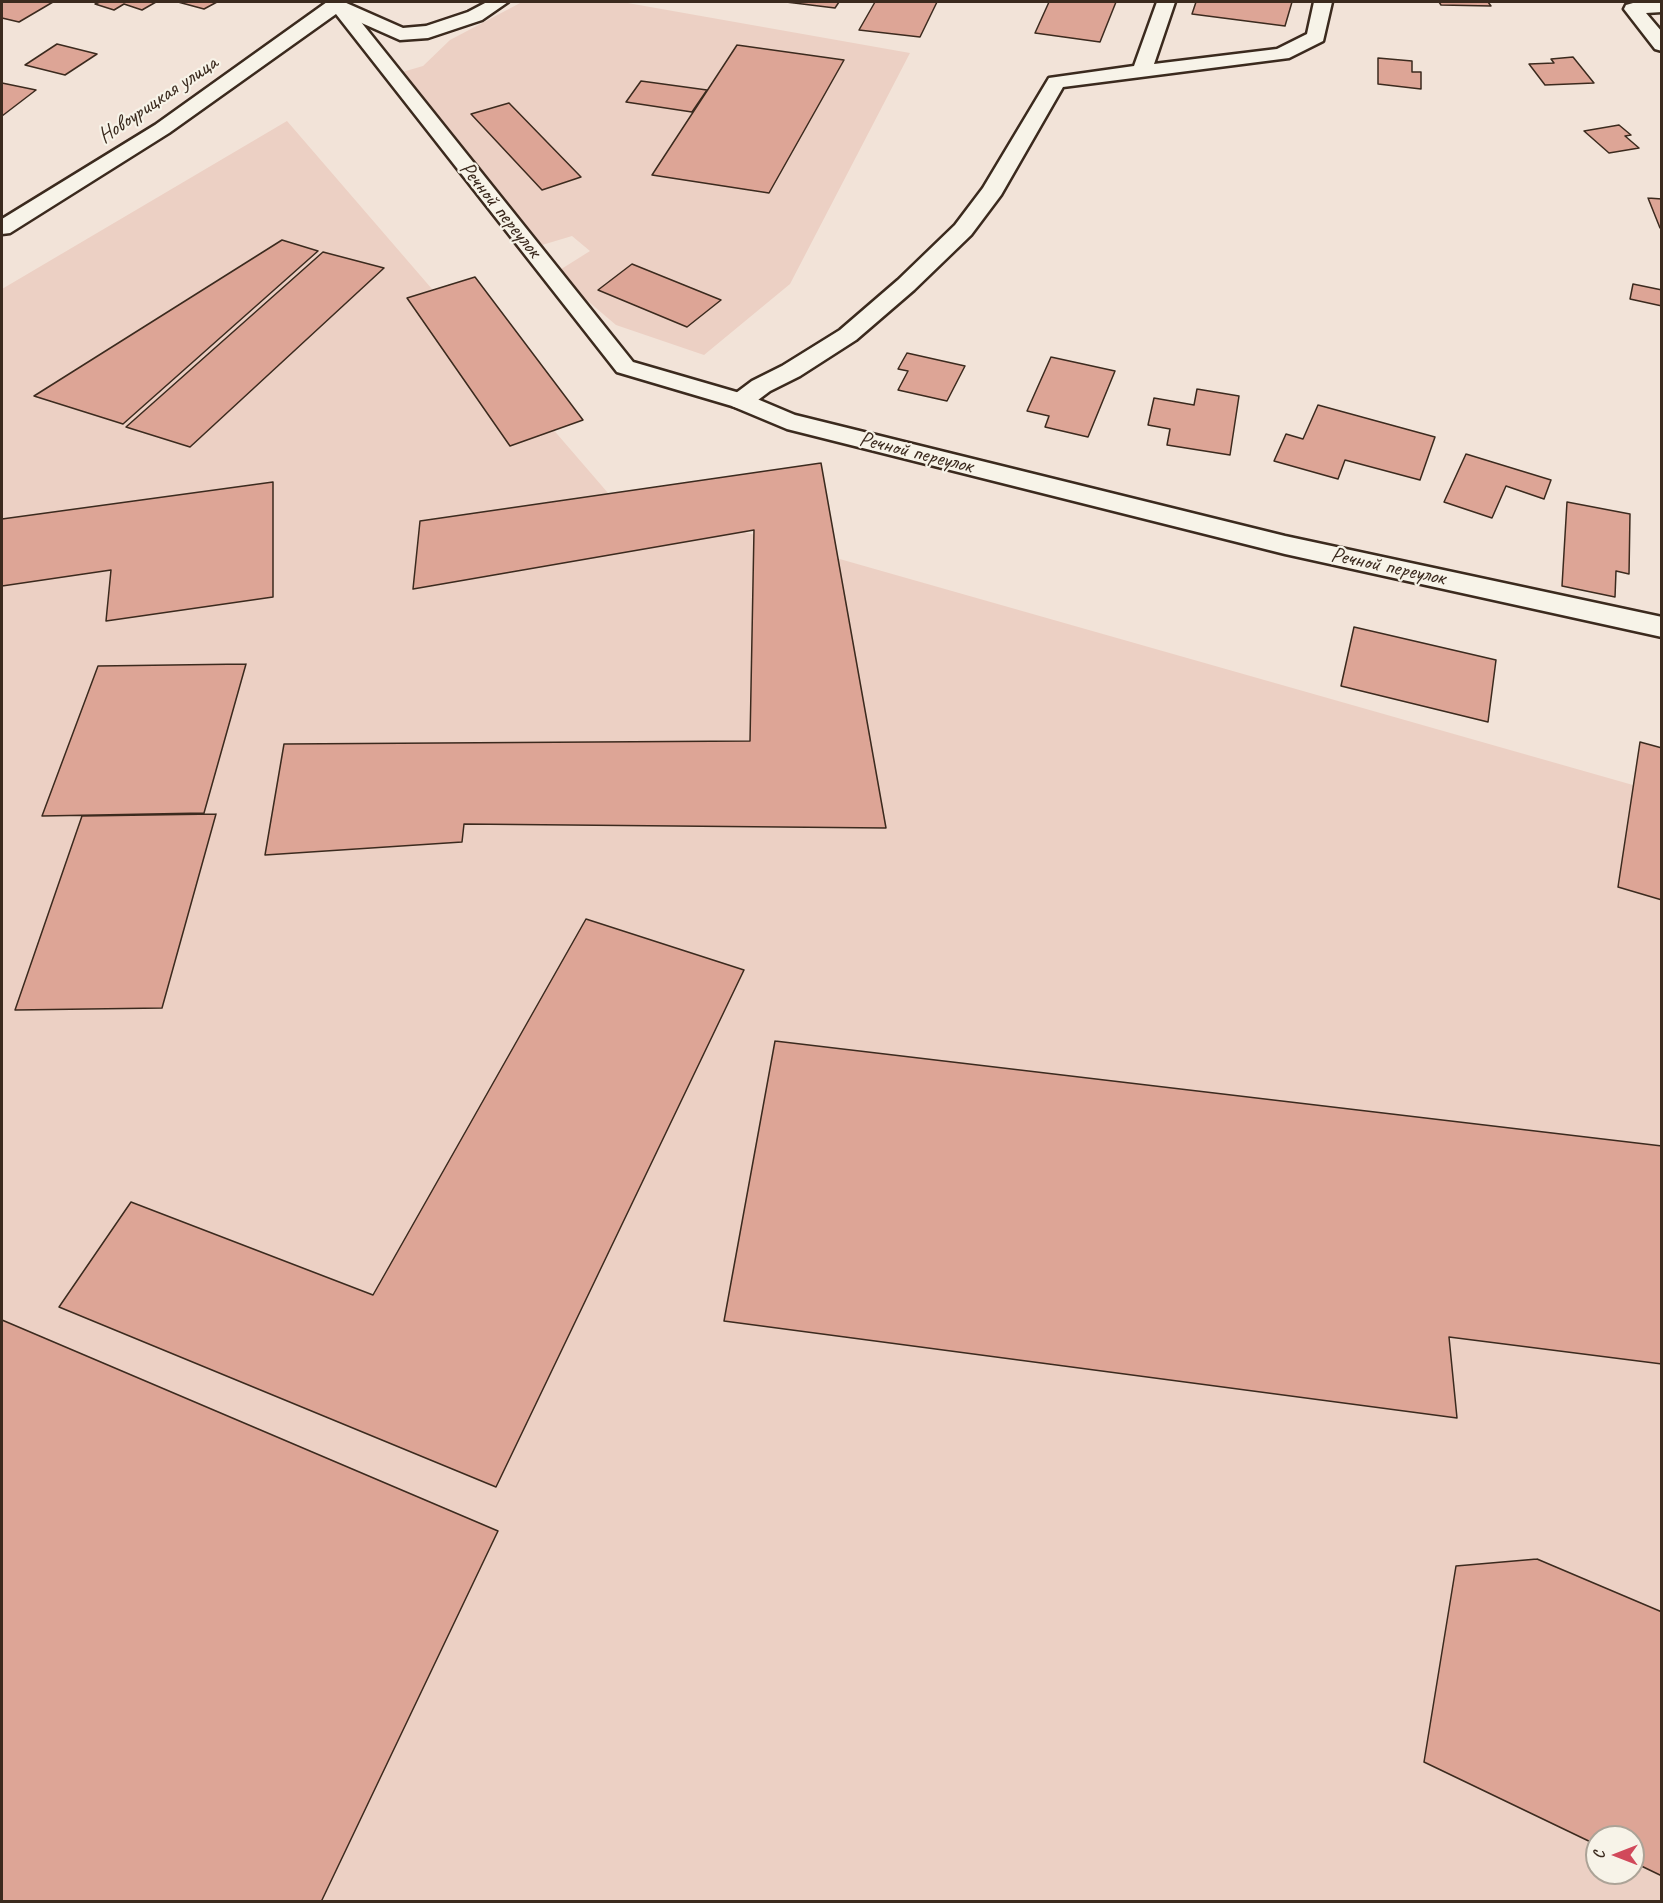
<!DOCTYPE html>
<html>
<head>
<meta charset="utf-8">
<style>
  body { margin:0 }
  #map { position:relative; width:1663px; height:1903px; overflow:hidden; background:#f2e3d8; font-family:Caveat,sans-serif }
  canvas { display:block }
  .frame { position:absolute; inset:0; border:3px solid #3b2a1e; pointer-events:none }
  .north { position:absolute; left:1585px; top:1825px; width:60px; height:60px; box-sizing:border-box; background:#f7f3e8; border:2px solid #aca397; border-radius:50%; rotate:270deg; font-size:16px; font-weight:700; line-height:24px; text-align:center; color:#3b2a1e }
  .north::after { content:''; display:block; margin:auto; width:21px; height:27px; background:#d1495b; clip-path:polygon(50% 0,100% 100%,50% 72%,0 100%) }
</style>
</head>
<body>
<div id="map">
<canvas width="1663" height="1903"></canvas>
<div class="frame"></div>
<div class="north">С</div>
</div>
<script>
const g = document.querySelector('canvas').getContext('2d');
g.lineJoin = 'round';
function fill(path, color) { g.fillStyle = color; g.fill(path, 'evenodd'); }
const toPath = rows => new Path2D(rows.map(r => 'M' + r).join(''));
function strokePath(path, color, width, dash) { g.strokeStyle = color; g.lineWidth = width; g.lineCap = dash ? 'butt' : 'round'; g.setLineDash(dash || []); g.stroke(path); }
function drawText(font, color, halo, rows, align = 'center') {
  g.font = font + ' Caveat,sans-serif'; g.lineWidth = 4.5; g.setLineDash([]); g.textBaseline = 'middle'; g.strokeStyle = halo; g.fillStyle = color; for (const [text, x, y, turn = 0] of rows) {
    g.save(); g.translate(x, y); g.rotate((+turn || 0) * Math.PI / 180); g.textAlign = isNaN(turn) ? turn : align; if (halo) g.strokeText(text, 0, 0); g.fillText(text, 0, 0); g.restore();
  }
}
fill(toPath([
  [522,2,622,2,910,53,790,284,704,355,616,325,555,273,590,251,572,236,542,245,399,73,423,66,450,40],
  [287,121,608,493,1661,793,1661,1901,2,1901,2,289],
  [1597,1837,1633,1837,1633,1873,1597,1873]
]), '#ecd0c4');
const building = toPath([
  [2,2,53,2,19,22,2,18,2,2],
  [100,2,156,2,142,10,124,4,114,10,95,4,100,2],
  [178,2,217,2,204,9,178,2],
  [786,2,839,2,835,8,786,2],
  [875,2,937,2,920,37,859,30,875,2],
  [1049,2,1116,2,1100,42,1035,33,1049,2],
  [1196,2,1292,2,1285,26,1192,14,1196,2],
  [1439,2,1488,2,1491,6,1441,5,1439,2],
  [57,44,97,54,65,75,25,65,57,44],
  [737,45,844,60,769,193,652,175,737,45],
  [1573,57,1594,83,1545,85,1529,64,1554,63,1551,59,1573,57],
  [1378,58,1412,61,1412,72,1421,72,1421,89,1378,84,1378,58],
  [641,81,707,90,692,112,626,102,641,81],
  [2,83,36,90,2,116,2,83],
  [509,103,581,177,542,190,471,114,509,103],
  [1619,125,1631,135,1625,136,1639,148,1609,153,1584,131,1619,125],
  [1648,198,1662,199,1662,228,1660,228,1648,198],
  [282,240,318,251,123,424,34,396,282,240],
  [323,252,384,268,190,447,126,427,323,252],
  [632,264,721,300,687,327,598,290,632,264],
  [475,277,583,420,510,446,407,298,475,277],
  [1633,284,1662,290,1662,306,1630,299,1633,284],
  [907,353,965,366,947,401,898,390,908,371,898,369,907,353],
  [1051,357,1115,371,1088,437,1045,427,1049,416,1027,411,1051,357],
  [1197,389,1239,396,1230,455,1167,445,1170,429,1148,425,1154,398,1194,405,1197,389],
  [1318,405,1435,437,1420,480,1345,460,1338,479,1274,461,1286,434,1303,439,1318,405],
  [1466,454,1551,480,1544,499,1506,486,1492,518,1444,502,1466,454],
  [821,463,886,828,464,824,462,842,265,855,284,744,750,741,754,530,413,589,420,521,821,463],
  [273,482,273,597,106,621,111,570,2,586,2,519,273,482],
  [1567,502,1630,514,1629,574,1616,571,1615,597,1562,586,1567,502],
  [1354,627,1496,660,1488,722,1341,686,1354,627],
  [246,664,204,813,42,816,98,666,246,664],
  [1640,742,1662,748,1662,900,1618,887,1640,742],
  [216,814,162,1008,15,1010,82,816,216,814],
  [586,919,744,970,496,1487,59,1307,131,1202,373,1295,586,919],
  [775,1041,1662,1146,1662,1364,1449,1337,1457,1418,724,1321,775,1041],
  [2,1320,498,1531,321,1902,2,1902,2,1320],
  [1537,1559,1662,1612,1662,1876,1633,1862,1633,1837,1597,1837,1597,1845,1424,1762,1456,1566,1537,1559]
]);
fill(building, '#dda596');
strokePath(building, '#3b2a1e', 1.5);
const service = toPath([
  [330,2,344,2,403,28,426,26,468,12,487,2,508,2,482,20,428,38,400,40,330,9,328,5,330,2],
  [1157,2,1175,2,1154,64,1277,49,1307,34,1314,2,1332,2,1323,41,1289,58,1063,87,1001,195,971,235,914,290,856,340,800,376,770,391,750,406,741,409,732,406,729,401,732,396,752,381,782,366,840,330,898,280,955,225,983,188,1049,78,1134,66,1157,2]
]);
const minor = toPath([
  [327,2,345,2,633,362,750,396,795,415,1285,536,1662,617,1662,637,1285,554,787,429,732,406,617,372,336,14,169,133,10,233,2,234,2,219,155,125,327,2],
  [1662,2,1662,12,1646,13,1662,32,1662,51,1655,49,1624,9,1626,5,1633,3,1662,2]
]);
strokePath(service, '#3b2a1e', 5);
strokePath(minor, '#3b2a1e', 5);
fill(service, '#f7f3e8');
fill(minor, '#f7f3e8');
drawText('22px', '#3b2a1e', '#f7f3e8', [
  ["Новоурицкая улица",158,100,-34],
  ["Речной переулок",500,210,51],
  ["Речной переулок",916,453,14],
  ["Речной переулок",1388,567,12]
]);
</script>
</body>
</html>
